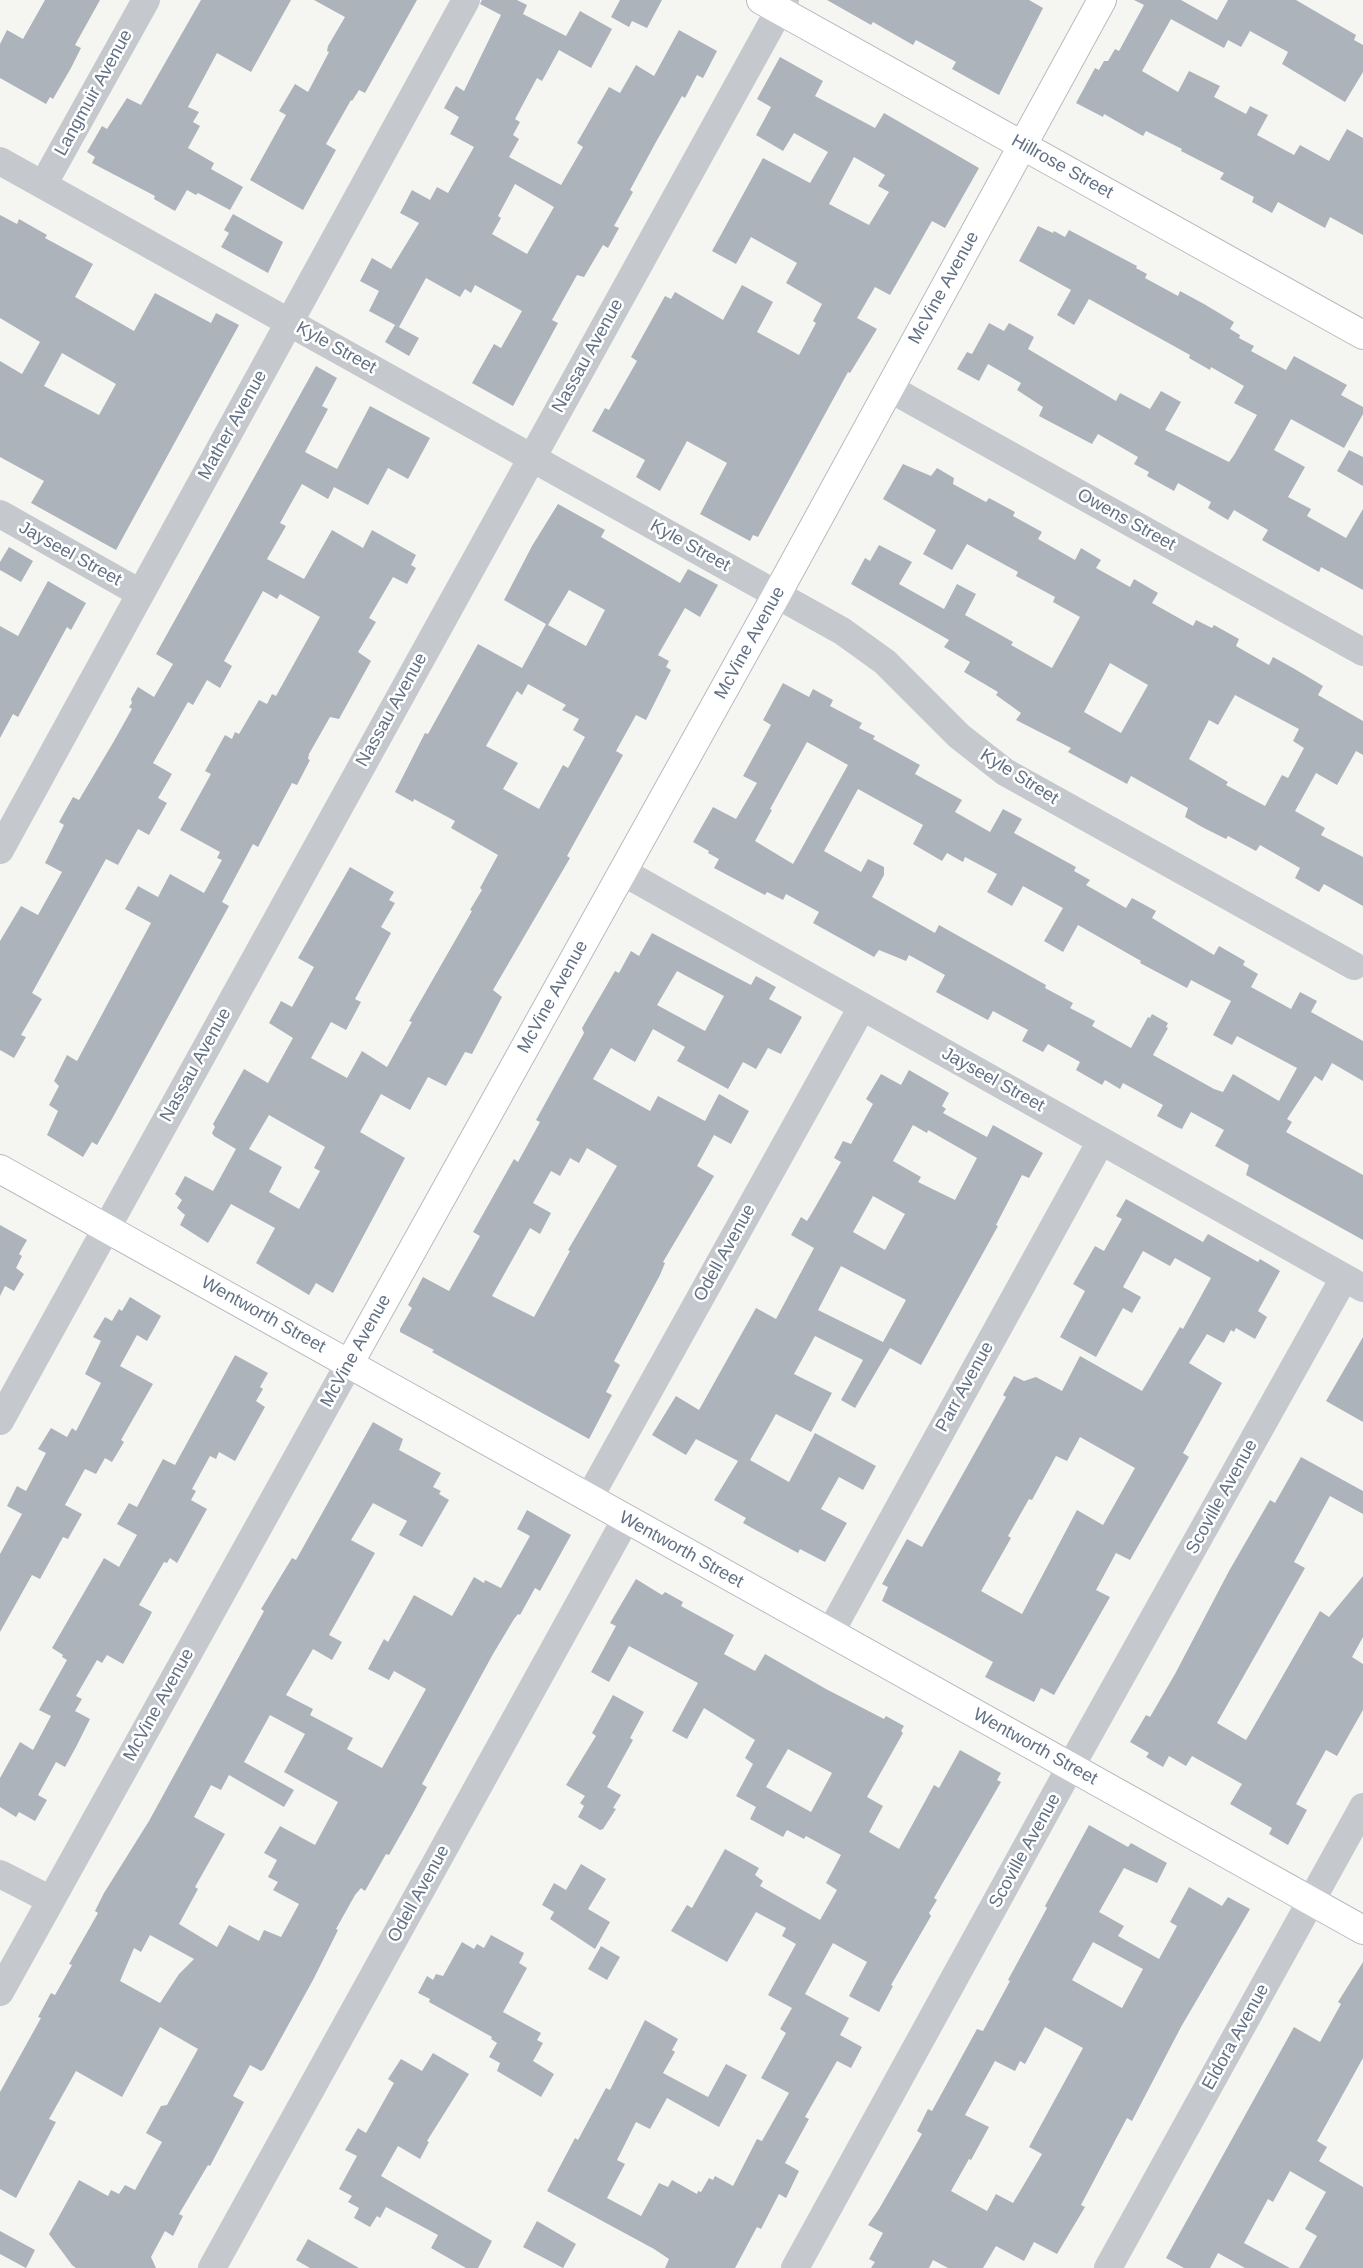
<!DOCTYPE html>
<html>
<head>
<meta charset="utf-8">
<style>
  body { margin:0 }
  canvas { display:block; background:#f5f6f2 }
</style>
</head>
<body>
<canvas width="1363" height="2268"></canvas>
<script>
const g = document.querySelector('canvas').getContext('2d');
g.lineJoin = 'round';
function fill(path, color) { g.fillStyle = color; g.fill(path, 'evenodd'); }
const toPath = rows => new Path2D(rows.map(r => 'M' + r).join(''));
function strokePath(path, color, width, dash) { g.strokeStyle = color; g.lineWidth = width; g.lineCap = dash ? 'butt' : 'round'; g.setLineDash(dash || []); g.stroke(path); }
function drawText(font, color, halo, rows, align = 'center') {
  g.font = font + ' Arial,sans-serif'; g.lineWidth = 5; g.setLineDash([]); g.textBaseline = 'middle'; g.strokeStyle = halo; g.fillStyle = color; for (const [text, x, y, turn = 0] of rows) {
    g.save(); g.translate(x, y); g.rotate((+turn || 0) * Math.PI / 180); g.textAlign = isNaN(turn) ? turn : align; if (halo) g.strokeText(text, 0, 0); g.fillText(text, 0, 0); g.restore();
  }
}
fill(toPath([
  [45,0,100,0,75,45,81,48,71,68,53,99,50,97,46,104,0,78,0,44,7,30,23,39],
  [201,0,291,0,251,72,217,53,188,107,199,112,193,122,200,126,188,148,214,163,211,169,243,187,230,210,198,193,196,195,187,190,175,211,154,199,155,196,92,163,95,157,87,152,102,126,107,129,127,98,141,105],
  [314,0,417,0,365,93,359,90,352,101,351,100,326,144,336,150,303,210,250,180,286,115,279,111,295,84,308,92,329,52,327,51,328,46,345,17],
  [482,0,517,0,527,5,523,14,566,36,580,11,612,29,591,68,559,50,542,81,537,78,515,119,520,122,513,135,519,139,509,157,561,185,583,147,577,143,609,87,620,93,636,65,654,76,679,30,717,51,703,78,697,75,685,98,682,96,656,142,630,190,633,192,614,226,619,228,608,248,603,245,584,277,577,275,552,320,558,323,513,406,472,383,494,344,501,348,522,311,475,285,471,293,465,289,460,297,426,278,399,327,369,311,379,291,360,281,372,258,391,269,419,223,400,213,412,190,430,200,437,187,448,193,474,147,450,134,459,117,444,108,456,86,464,91,501,15,480,4],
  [515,184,554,207,527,254,492,234,501,218,498,216],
  [620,0,662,0,647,28,632,21,629,27,611,17],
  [827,0,1029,0,1043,8,999,95,952,69,956,62,916,40,913,45,873,22,871,25],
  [1134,0,1181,0,1217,20,1228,0,1296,0,1356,35,1354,40,1363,45,1363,72,1345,102,1282,64,1288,52,1250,31,1241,47,1228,40,1224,48,1171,19,1142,71,1178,92,1189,71,1220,86,1214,97,1246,114,1250,106,1268,115,1257,135,1294,155,1300,145,1329,161,1347,129,1363,138,1363,235,1330,217,1325,228,1278,202,1272,213,1252,202,1254,197,1220,179,1224,173,1181,151,1182,149,1146,131,1143,136,1104,114,1103,117,1076,103,1095,68,1099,70,1104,61,1108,61,1115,49,1119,51,1144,5],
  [780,57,823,81,815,96,875,128,884,113,979,168,945,228,932,221,890,295,875,287,857,318,877,329,850,373,848,372,758,537,753,535,750,541,700,514,727,463,687,441,660,491,636,477,645,460,592,431,605,408,609,410,637,361,631,357,665,296,671,299,675,292,723,320,742,285,773,302,757,332,799,355,816,323,813,321,822,304,786,283,797,263,751,237,736,264,712,251,763,158,810,183,828,152,794,133,783,151,756,135,771,107,757,99],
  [854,157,885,175,878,186,889,192,869,225,829,204],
  [233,214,283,242,268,273,221,247,229,233,224,230],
  [0,215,17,224,19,219,47,235,45,238,93,264,75,297,134,331,155,293,211,323,216,313,239,325,116,550,31,503,44,481,0,457,0,361,22,374,40,342,0,318],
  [62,353,116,384,99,415,44,386],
  [1038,226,1053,233,1054,231,1065,237,1069,230,1137,266,1136,268,1147,274,1145,278,1178,296,1180,291,1204,304,1234,322,1230,329,1240,335,1239,338,1254,346,1251,351,1286,370,1294,356,1347,385,1341,395,1363,407,1363,414,1344,448,1291,419,1274,450,1305,467,1288,497,1311,509,1307,516,1346,538,1363,509,1363,590,1321,567,1319,572,1267,543,1262,540,1268,530,1234,510,1228,520,1208,508,1211,502,1178,483,1174,491,1147,476,1149,472,1134,464,1138,457,1098,434,1092,444,1039,416,1043,407,1017,390,1021,383,988,364,979,381,957,369,967,352,972,354,989,323,1004,331,1009,323,1034,337,1028,349,1116,401,1120,393,1150,409,1161,391,1181,402,1165,430,1229,462,1234,455,1257,415,1234,403,1244,386,1211,367,1210,370,1189,358,1190,355,1089,299,1074,325,1057,315,1071,290,1019,261],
  [395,325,419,338,409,356,385,342],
  [316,366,337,378,322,406,328,409,305,452,337,469,370,406,430,438,408,479,388,468,368,505,334,487,328,499,302,484,280,523,286,526,267,559,304,579,332,530,363,548,372,530,416,555,411,565,416,568,407,584,393,577,369,618,376,622,358,652,371,661,339,719,330,717,309,754,308,759,310,760,297,785,292,783,258,847,253,844,222,902,229,906,113,1117,97,1145,92,1142,83,1157,47,1135,58,1111,49,1105,59,1086,54,1081,67,1055,77,1061,151,923,125,909,138,886,158,897,170,874,204,893,222,860,217,858,220,852,180,830,211,774,205,771,225,735,232,739,235,732,239,734,259,700,267,704,272,694,276,696,320,617,280,594,277,599,263,591,224,661,232,666,220,688,207,680,193,705,188,702,153,763,172,774,158,798,167,803,149,835,138,829,118,865,106,859,32,993,42,999,21,1035,26,1037,14,1058,0,1050,0,941,21,906,38,915,62,872,45,863,64,825,59,822,73,797,79,800,114,741,132,709,129,707,132,703,131,699,138,687,154,697,173,664,156,654],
  [1349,450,1363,457,1363,486,1337,471],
  [903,464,931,476,937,468,954,478,953,484,986,502,989,498,1015,512,1013,516,1042,532,1038,539,1075,560,1081,548,1101,560,1096,568,1130,587,1134,579,1158,593,1152,603,1193,626,1196,620,1212,628,1214,625,1239,639,1236,646,1269,665,1273,657,1293,668,1323,686,1318,695,1363,721,1363,755,1356,751,1337,785,1316,773,1295,811,1325,828,1321,835,1363,857,1363,906,1324,884,1319,892,1295,878,1300,868,1260,845,1256,851,1228,836,1226,839,1202,827,1185,817,1188,808,1131,776,1127,784,1068,752,1071,748,1016,720,1021,713,996,695,998,692,964,672,970,662,944,647,949,640,851,584,865,558,870,561,879,545,912,562,899,584,944,609,957,584,976,594,965,615,1013,642,1011,645,1052,668,1080,617,1053,602,1055,597,1016,576,1018,572,967,544,952,570,923,554,936,530,883,499],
  [1110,663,1148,685,1121,733,1084,712],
  [1235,695,1299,729,1293,741,1304,748,1288,778,1282,775,1265,806,1226,785,1228,782,1189,759,1209,720,1218,725],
  [558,504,605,530,601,537,680,583,688,569,718,585,700,617,685,608,658,655,669,661,666,667,671,670,646,720,636,715,616,751,623,755,567,856,570,858,493,990,502,997,472,1054,465,1052,446,1086,428,1077,410,1110,381,1094,360,1132,405,1158,333,1293,316,1283,309,1295,256,1263,275,1228,231,1204,208,1243,180,1225,185,1215,177,1208,182,1200,175,1194,185,1176,213,1191,236,1149,214,1136,212,1133,215,1127,213,1124,244,1069,268,1083,293,1038,269,1023,281,1001,292,1007,314,967,298,958,350,867,394,892,389,900,395,903,381,927,391,933,355,999,361,1002,346,1030,331,1022,311,1058,347,1078,362,1051,387,1067,412,1022,409,1021,472,911,470,910,482,890,480,888,498,855,451,828,455,821,414,799,413,802,395,792,425,733,428,734,478,644,522,668,546,624,504,600,532,546],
  [569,590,605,610,586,646,548,625],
  [528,684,566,705,562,710,579,719,573,730,585,737,568,768,563,765,539,809,503,789,518,763,486,746,517,691,522,695],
  [269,1115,325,1147,314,1168,320,1171,299,1209,269,1192,282,1167,249,1149],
  [9,547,33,561,21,582,0,570,0,562],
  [48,581,86,603,71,630,67,627,18,717,13,714,0,738,0,626,18,636],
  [783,683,809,697,813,689,833,700,830,706,862,723,859,728,875,736,873,739,920,765,915,774,962,800,955,812,990,832,1003,809,1022,819,1014,833,1076,867,1074,871,1090,880,1086,885,1126,908,1132,898,1156,911,1152,918,1214,955,1219,946,1245,961,1243,965,1258,974,1251,987,1291,1009,1300,992,1317,1001,1311,1012,1363,1041,1363,1081,1332,1063,1322,1081,1315,1076,1287,1119,1292,1122,1286,1132,1363,1175,1363,1240,1246,1175,1249,1165,1215,1146,1224,1130,1191,1112,1182,1129,1177,1127,1157,1116,1163,1105,1123,1083,1120,1089,1105,1080,1102,1085,1076,1070,1080,1062,1048,1044,1043,1052,1022,1041,1028,1030,993,1011,988,1020,936,992,945,975,909,955,906,961,879,950,874,957,813,923,819,912,786,894,783,900,767,892,765,895,714,868,719,859,708,853,709,851,693,842,713,807,736,819,757,783,743,776,771,725,763,720],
  [807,742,848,765,793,864,755,841,772,810,770,809],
  [858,789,923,825,913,844,942,861,947,853,963,862,965,857,997,874,987,892,1012,906,1023,886,1063,908,1044,941,1063,952,1078,925,1141,961,1140,963,1187,988,1191,980,1231,1001,1213,1035,1232,1045,1237,1036,1297,1068,1279,1101,1233,1074,1223,1092,1214,1089,1153,1055,1168,1028,1166,1027,1168,1023,1152,1014,1150,1018,1148,1017,1131,1048,1092,1026,1095,1021,1070,1008,1073,1003,1045,988,1046,985,939,925,935,933,872,897,884,875,884,867,868,859,861,872,824,851],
  [652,933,751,985,756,976,776,987,769,999,802,1017,781,1054,768,1048,756,1069,743,1062,728,1089,677,1061,685,1047,653,1029,635,1062,611,1048,593,1079,650,1111,658,1096,705,1121,719,1094,749,1111,731,1144,714,1135,697,1166,714,1176,663,1262,665,1263,660,1275,614,1361,620,1365,606,1392,612,1395,589,1439,432,1352,434,1350,400,1332,400,1329,412,1308,408,1305,423,1277,449,1291,480,1236,473,1232,514,1159,518,1162,540,1122,536,1120,584,1033,582,1028,615,971,619,973,631,951,639,956],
  [677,971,724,996,705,1031,657,1005],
  [587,1148,617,1166,568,1250,570,1251,534,1317,492,1296,530,1228,540,1234,551,1213,533,1203,551,1171,560,1176,570,1158,579,1163],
  [909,1070,949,1093,942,1106,946,1109,943,1113,987,1137,993,1125,1043,1153,1029,1178,1022,1175,996,1225,998,1226,921,1365,890,1348,855,1408,841,1400,863,1360,815,1336,794,1374,832,1393,811,1432,776,1414,750,1460,789,1482,815,1433,876,1466,863,1490,839,1477,821,1509,847,1523,825,1562,800,1549,798,1553,752,1528,743,1523,746,1518,714,1500,738,1461,696,1439,686,1455,652,1435,676,1396,699,1410,756,1308,776,1319,814,1248,791,1235,801,1217,807,1221,813,1211,841,1162,834,1158,843,1141,851,1144,873,1104,866,1099,881,1074,901,1085],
  [913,1125,927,1133,928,1130,977,1158,955,1200,918,1182,921,1177,893,1161],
  [873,1196,905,1214,885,1250,853,1232],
  [841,1266,906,1300,883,1342,818,1310],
  [1126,1199,1203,1242,1208,1234,1258,1262,1260,1259,1280,1271,1258,1311,1267,1317,1255,1339,1236,1328,1234,1332,1231,1330,1224,1343,1207,1334,1189,1363,1222,1383,1183,1453,1189,1457,1130,1560,1116,1553,1096,1590,1110,1597,1054,1695,1041,1688,1034,1702,985,1677,993,1662,882,1601,888,1587,882,1584,907,1539,922,1547,1006,1397,1003,1395,1014,1376,1024,1381,1036,1377,1062,1391,1080,1356,1142,1391,1180,1327,1183,1329,1211,1278,1175,1258,1170,1266,1143,1251,1123,1287,1141,1297,1132,1313,1123,1308,1096,1357,1060,1337,1085,1291,1073,1284,1095,1246,1104,1251,1122,1219,1116,1216],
  [1080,1437,1135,1468,1103,1525,1077,1510,1022,1614,981,1591,1011,1538,1008,1536,1029,1499,1032,1500,1056,1456,1067,1461],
  [0,1225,27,1240,19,1254,22,1256,16,1268,24,1274,14,1291,5,1286,0,1296],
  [130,1297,161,1316,147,1341,137,1335,120,1366,153,1384,121,1440,124,1442,112,1462,105,1458,96,1474,85,1469,65,1505,82,1514,68,1539,63,1537,40,1579,32,1575,0,1632,0,1554,22,1514,7,1506,17,1486,26,1491,46,1453,38,1449,51,1428,67,1437,72,1428,76,1431,101,1383,85,1374,101,1341,93,1337,105,1317,112,1321,119,1309,122,1311],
  [1363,1337,1363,1422,1326,1401],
  [235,1355,268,1373,260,1387,263,1389,256,1401,265,1407,235,1461,219,1452,216,1459,210,1456,192,1489,196,1491,191,1500,207,1509,177,1563,170,1558,167,1563,164,1562,139,1605,152,1612,149,1618,123,1664,107,1655,102,1663,97,1660,76,1696,82,1699,75,1711,90,1719,76,1747,65,1767,56,1762,38,1795,47,1800,35,1821,19,1812,16,1817,0,1807,0,1778,20,1742,33,1750,51,1716,39,1710,67,1660,62,1657,63,1655,52,1648,104,1558,119,1567,137,1535,117,1524,129,1503,137,1507,163,1459,175,1465],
  [373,1422,403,1439,399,1450,441,1473,433,1487,441,1491,439,1494,449,1500,422,1547,399,1535,407,1521,373,1503,351,1540,375,1553,329,1635,342,1642,332,1660,313,1649,286,1695,313,1709,310,1715,353,1738,347,1749,382,1768,426,1689,394,1671,389,1680,368,1669,384,1639,388,1642,414,1595,452,1616,474,1577,484,1583,485,1580,501,1588,530,1536,517,1529,527,1510,571,1535,540,1591,535,1588,520,1615,518,1614,514,1619,493,1654,422,1784,427,1787,414,1811,389,1855,386,1854,365,1891,361,1888,355,1895,336,1929,338,1930,313,1980,264,2069,261,2071,250,2065,233,2096,244,2102,210,2166,208,2165,179,2214,183,2216,173,2236,165,2231,151,2257,156,2268,76,2268,72,2265,49,2234,57,2220,79,2180,108,2196,111,2190,119,2194,125,2185,135,2190,162,2142,146,2133,161,2106,167,2105,198,2049,160,2027,122,2097,76,2071,49,2119,56,2122,16,2198,0,2189,0,2092,41,2018,38,2017,51,1993,55,1995,72,1965,69,1964,98,1913,95,1911,104,1893,149,1821,264,1611,261,1609,292,1558,296,1560],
  [270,1715,305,1734,284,1772,338,1802,315,1845,280,1826,264,1853,277,1860,268,1877,278,1882,273,1890,299,1904,281,1937,264,1930,259,1941,229,1925,217,1947,179,1924,198,1889,195,1887,225,1834,194,1817,211,1785,221,1790,229,1775,284,1807,294,1790,244,1762],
  [150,1935,194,1959,179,1974,160,2003,120,1981,134,1948,141,1952],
  [1301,1457,1363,1491,1363,1514,1330,1496,1294,1562,1305,1568,1217,1723,1246,1740,1320,1611,1329,1617,1363,1576,1363,1637,1352,1657,1363,1664,1363,1710,1337,1756,1326,1750,1296,1804,1307,1810,1288,1845,1269,1834,1272,1828,1230,1804,1242,1784,1192,1756,1186,1766,1169,1756,1163,1767,1146,1757,1149,1753,1130,1742,1146,1715,1150,1717,1175,1674,1229,1571,1270,1500,1275,1503],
  [636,1579,662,1595,665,1592,683,1602,681,1606,734,1635,724,1654,755,1671,765,1654,826,1689,884,1719,886,1716,904,1726,901,1731,903,1733,867,1797,883,1806,869,1832,899,1849,934,1785,939,1788,960,1750,1001,1773,997,1780,1001,1782,934,1898,937,1900,929,1913,931,1916,891,1985,893,1986,879,2012,849,1996,867,1962,833,1943,805,1994,849,2018,840,2035,862,2047,851,2068,837,2061,805,2117,809,2119,785,2163,799,2171,786,2198,779,2194,761,2229,757,2227,735,2268,665,2268,669,2259,654,2249,547,2191,575,2138,578,2140,606,2088,610,2090,645,2020,678,2039,672,2050,675,2052,663,2073,708,2097,726,2064,747,2075,719,2127,667,2098,650,2129,636,2122,617,2160,625,2164,607,2198,641,2216,659,2183,668,2187,672,2180,697,2194,698,2191,701,2192,709,2178,713,2180,715,2176,733,2186,757,2139,762,2141,789,2093,761,2078,786,2033,780,2029,792,2008,768,1995,796,1944,782,1936,786,1928,756,1912,727,1962,671,1931,687,1905,692,1908,725,1849,759,1868,755,1875,763,1881,760,1886,820,1920,837,1890,826,1883,841,1855,806,1836,804,1839,787,1830,783,1837,750,1819,756,1807,736,1796,753,1764,745,1758,755,1740,704,1708,687,1739,672,1731,698,1683,629,1646,609,1682,591,1672,616,1626,610,1623],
  [788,1749,832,1773,811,1812,766,1787],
  [613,1695,644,1712,630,1738,633,1740,607,1787,621,1795,613,1808,616,1809,603,1829,600,1830,578,1817,584,1806,580,1803,585,1796,566,1785,596,1736,592,1733],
  [1089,1825,1128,1847,1131,1843,1167,1863,1157,1883,1124,1868,1099,1912,1124,1926,1118,1936,1159,1959,1177,1926,1170,1922,1189,1887,1222,1906,1228,1897,1250,1909,1181,2027,1132,2121,1127,2118,1081,2205,1085,2207,1057,2254,1034,2242,1024,2261,996,2246,983,2268,948,2268,933,2260,929,2268,871,2268,875,2262,869,2259,883,2233,868,2225,879,2209,922,2134,917,2131,928,2109,932,2111,977,2029,983,2031,1010,1981,1008,1980,1047,1908,1045,1906],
  [1093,1942,1143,1969,1122,2008,1072,1980],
  [1045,2027,1083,2048,1029,2147,1042,2154,1013,2203,996,2194,987,2211,951,2191,969,2159,971,2160,989,2127,965,2115,995,2061,1015,2071,1020,2061,1025,2064],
  [581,1864,606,1879,588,1909,610,1922,595,1949,550,1919,554,1912,542,1905,554,1883,566,1890],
  [491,1935,524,1953,519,1963,527,1968,503,2012,541,2033,537,2040,543,2043,533,2061,554,2074,541,2097,497,2071,500,2063,489,2057,497,2043,491,2039,492,2037,429,2002,430,1999,418,1993,427,1976,433,1980,436,1974,443,1976,462,1942,474,1949,477,1944,484,1948],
  [601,1946,620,1957,607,1980,588,1969],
  [1363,1962,1363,2058,1317,2141,1327,2147,1319,2161,1363,2187,1363,2268,1299,2268,1317,2236,1305,2229,1326,2192,1290,2171,1273,2202,1268,2199,1244,2243,1290,2268,1245,2268,1218,2253,1210,2268,1184,2268,1166,2258,1294,2027,1320,2042,1341,2004,1338,2002],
  [433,2053,469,2074,427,2141,429,2142,420,2159,398,2146,381,2176,492,2241,478,2268,466,2268,431,2248,438,2235,386,2207,380,2218,377,2216,370,2227,354,2218,359,2208,348,2202,352,2196,339,2189,357,2156,345,2150,358,2128,366,2133,394,2083,388,2079,401,2059,422,2071],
  [537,2221,576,2244,563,2268,523,2247],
  [0,2231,35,2250,26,2268,0,2254],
  [308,2239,359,2268,310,2268,296,2260]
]), '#adb3ba');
const secondary = toPath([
  [761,0,1363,335],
  [0,1169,1363,1930],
  [349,1364,777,594,1102,0]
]);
strokePath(secondary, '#b7bbc1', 30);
strokePath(toPath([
  [0,161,842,631,885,662,959,736,1005,772,1354,966],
  [43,185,146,0],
  [889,388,1363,652],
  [0,514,140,593],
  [0,850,466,0],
  [623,872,1363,1288],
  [0,1421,785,0],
  [589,1498,862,1007],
  [830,1633,1101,1141],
  [0,1874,51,1900],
  [0,1992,349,1364],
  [212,2268,626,1519],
  [795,2268,1071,1766,1344,1278],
  [1108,2268,1363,1807]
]), '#c5c8cc', 28);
strokePath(secondary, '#fff', 28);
drawText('18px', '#637185', '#fff', [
  ["Langmuir Avenue",94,93,-61],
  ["Hillrose Street",1062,167,29],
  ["McVine Avenue",944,288,-61],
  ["Kyle Street",336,348,29],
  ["Nassau Avenue",588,356,-61],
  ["Mather Avenue",233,425,-61],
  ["Owens Street",1126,520,29],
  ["Kyle Street",690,546,29],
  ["Jayseel Street",70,554,29],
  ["McVine Avenue",750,643,-61],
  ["Nassau Avenue",392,710,-61],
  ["Kyle Street",1019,777,32],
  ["McVine Avenue",553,997,-61],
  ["Nassau Avenue",196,1065,-61],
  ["Jayseel Street",993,1080,29],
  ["Odell Avenue",725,1253,-61],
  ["Wentworth Street",263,1315,29],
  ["McVine Avenue",356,1351,-61],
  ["Parr Avenue",965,1387,-61],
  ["Scoville Avenue",1222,1497,-61],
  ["Wentworth Street",681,1550,29],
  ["McVine Avenue",159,1705,-61],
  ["Wentworth Street",1035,1747,29],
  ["Scoville Avenue",1025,1851,-61],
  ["Odell Avenue",419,1894,-61],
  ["Eldora Avenue",1236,2037,-61]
]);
</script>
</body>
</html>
